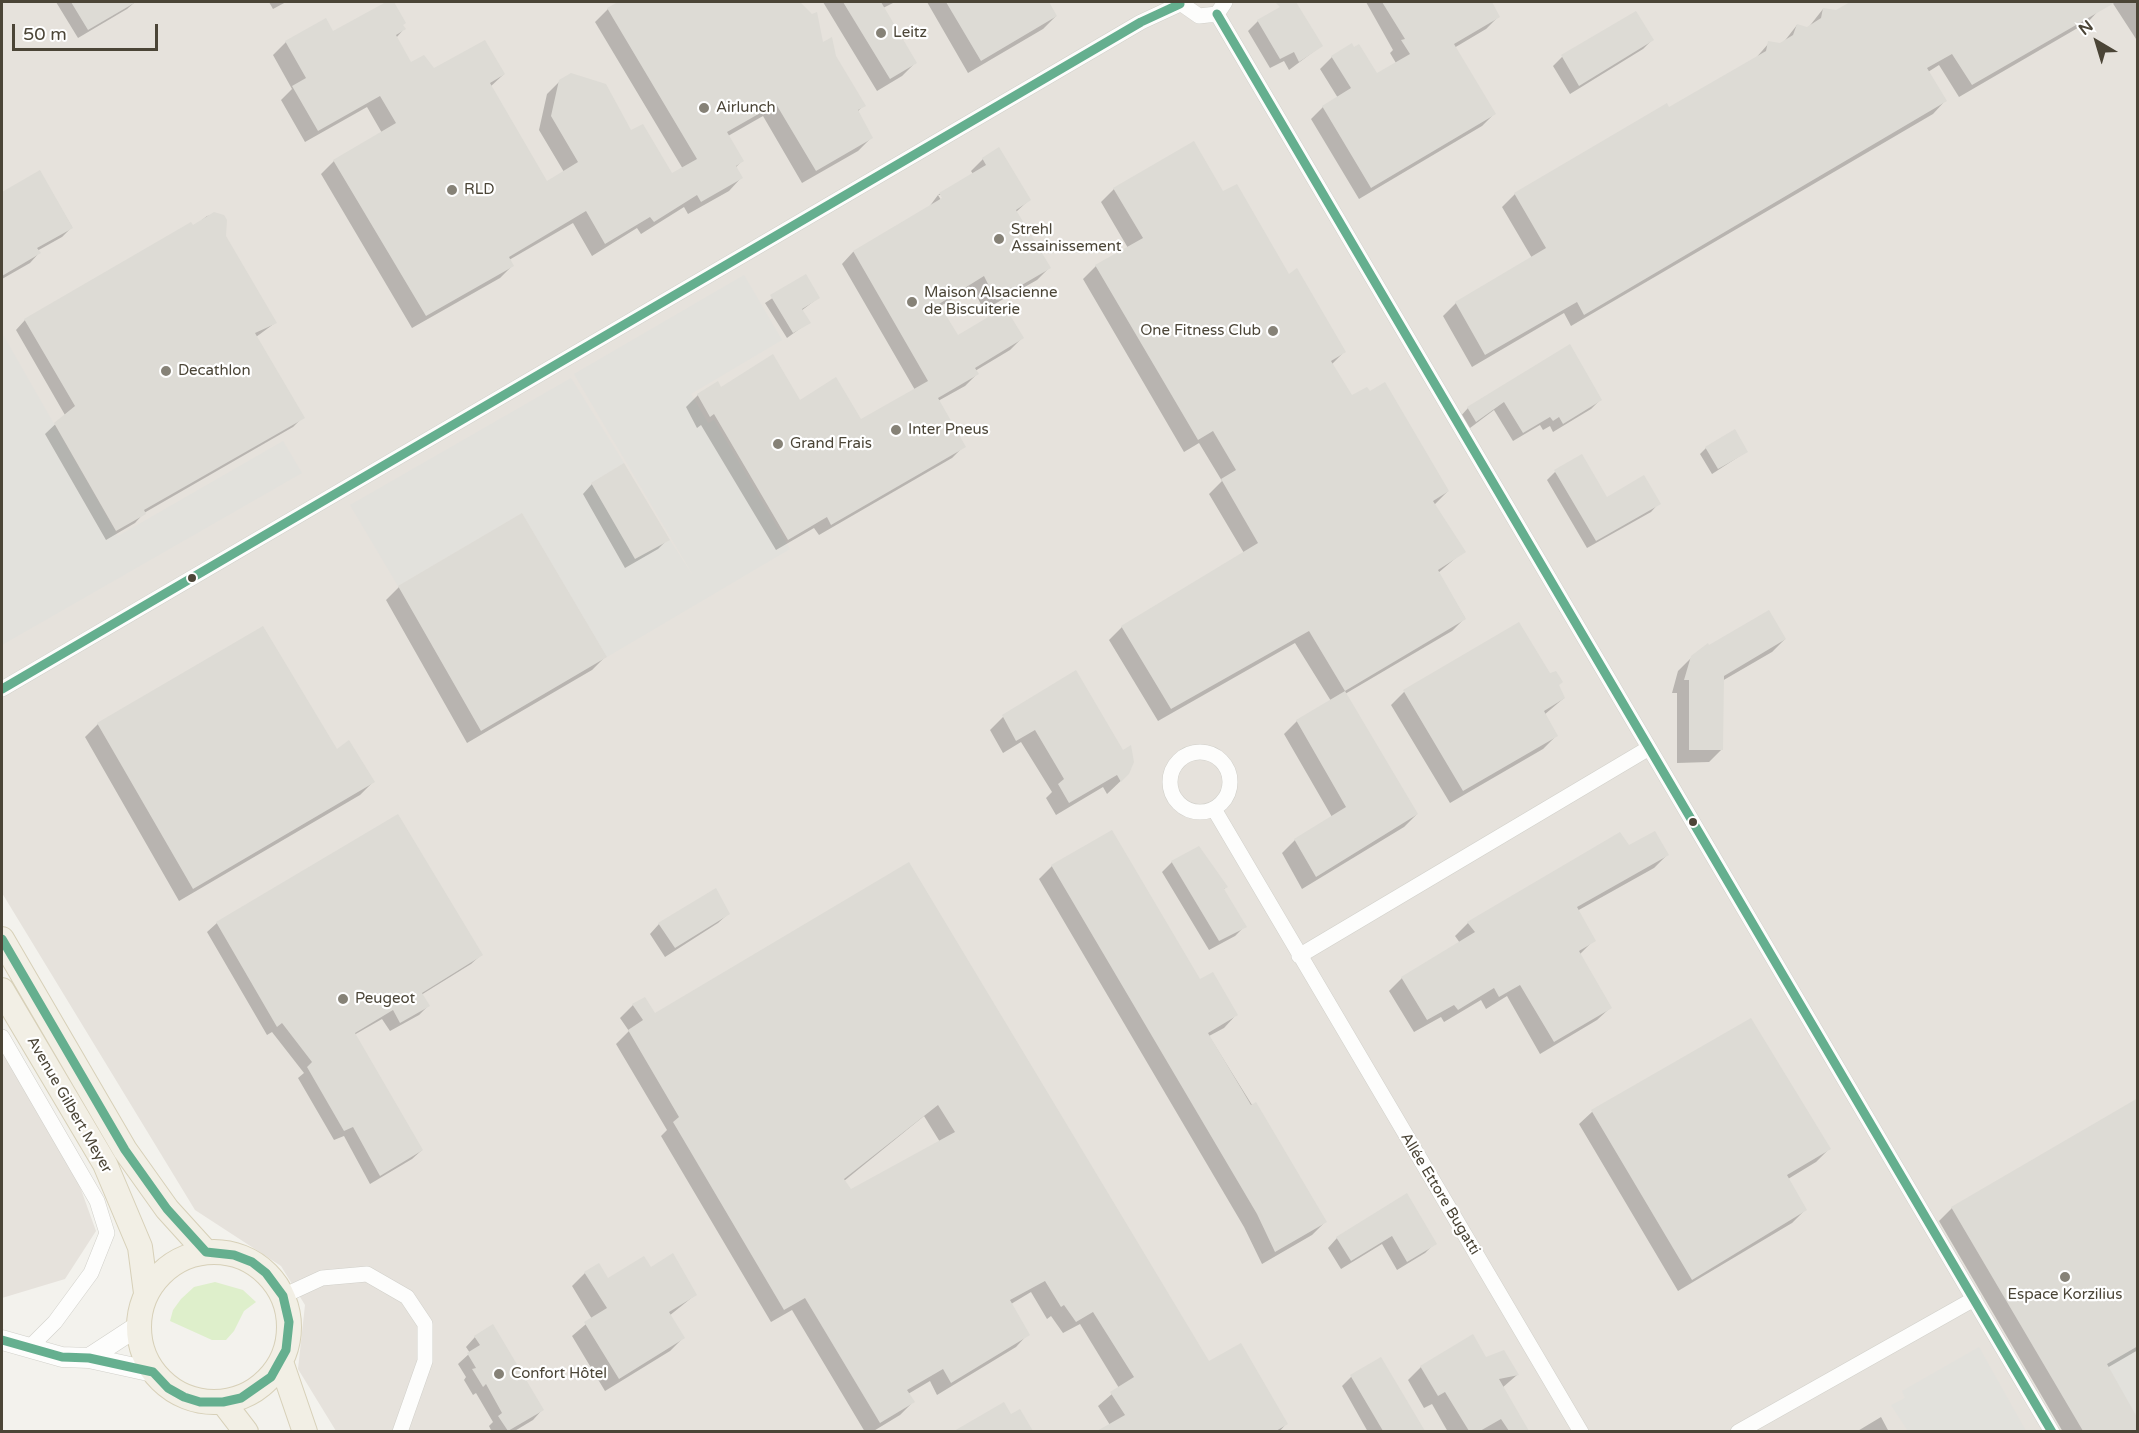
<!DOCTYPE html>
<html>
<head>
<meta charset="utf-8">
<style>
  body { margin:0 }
  #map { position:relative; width:2139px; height:1433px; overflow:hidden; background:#f3f2ed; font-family:"Varela Round",sans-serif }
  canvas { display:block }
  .frame { position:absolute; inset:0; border:3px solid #4b4537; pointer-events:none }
  .north { position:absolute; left:2067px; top:12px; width:60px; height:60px; -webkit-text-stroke:4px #fff; paint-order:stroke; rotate:322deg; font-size:16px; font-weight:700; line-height:24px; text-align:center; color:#4b4537 }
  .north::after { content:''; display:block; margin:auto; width:21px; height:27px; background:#4b4537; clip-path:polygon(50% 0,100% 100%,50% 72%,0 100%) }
  .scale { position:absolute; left:12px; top:24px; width:146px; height:27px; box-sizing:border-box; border:3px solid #4b4537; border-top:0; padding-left:8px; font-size:18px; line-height:21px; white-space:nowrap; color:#4b4537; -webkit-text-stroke:4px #fff; paint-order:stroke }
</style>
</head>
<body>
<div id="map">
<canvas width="2139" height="1433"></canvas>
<div class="frame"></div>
<div class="north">N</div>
<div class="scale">50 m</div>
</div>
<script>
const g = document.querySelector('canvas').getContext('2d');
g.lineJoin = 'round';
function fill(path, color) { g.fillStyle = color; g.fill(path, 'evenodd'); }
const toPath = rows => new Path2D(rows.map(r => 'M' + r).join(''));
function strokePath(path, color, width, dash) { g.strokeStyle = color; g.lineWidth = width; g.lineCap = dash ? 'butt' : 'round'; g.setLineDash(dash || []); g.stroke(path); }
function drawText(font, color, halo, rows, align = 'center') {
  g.font = font + ' "Varela Round",sans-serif'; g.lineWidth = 4.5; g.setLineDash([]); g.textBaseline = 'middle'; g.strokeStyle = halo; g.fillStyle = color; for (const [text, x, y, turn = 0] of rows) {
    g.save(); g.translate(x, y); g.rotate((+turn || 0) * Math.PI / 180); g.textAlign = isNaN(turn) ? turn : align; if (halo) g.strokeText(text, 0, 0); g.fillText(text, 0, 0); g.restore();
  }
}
fill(toPath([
  [2,2,2137,2,2137,1431,336,1431,298,1369,305,1305,281,1266,195,1210,2,893],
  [2,1050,75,1173,96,1231,65,1279,2,1298]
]), '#e6e2dc');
fill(toPath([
  [215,1282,243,1290,256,1302,244,1311,234,1331,226,1340,212,1340,170,1321,173,1310,181,1299,194,1287]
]), '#deefcb');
fill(toPath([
  [744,275,782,340,691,394,708,423,714,420,790,549,607,657,522,513,398,586,350,505,571,378,624,463,591,483,635,559,670,540,694,577,574,374],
  [2,333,118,536,283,441,302,473,2,645],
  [2137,1346,2137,1419,2107,1364],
  [1979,1347,2026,1431,1908,1431,1891,1405,1905,1398,1902,1391]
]), '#e2e1dc');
fill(toPath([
  [56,2,135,2,127,9,78,38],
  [269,2,286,2,273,9],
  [389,2,392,2,404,22,401,25,404,29,396,38,410,64,434,69,504,74,490,87,547,183,564,172,539,130,547,94,560,81,631,132,671,175,683,169,595,22,608,9,621,2,798,2,822,44,835,57,864,105,857,112,871,138,858,151,802,183,763,116,728,136,742,161,735,168,741,178,729,191,688,214,684,207,641,234,637,228,592,256,573,223,509,260,512,266,500,278,412,328,321,174,334,161,382,133,367,107,305,142,281,100,292,89,273,55,286,42,333,33],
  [823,2,895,2,883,8,915,63,902,76,877,91],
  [927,2,1047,2,1056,16,1043,29,968,73],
  [1290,2,1295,2,1321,46,1289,70,1284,61,1270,68,1248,31,1258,21],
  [1366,2,1490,2,1498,17,1486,29,1454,48,1494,114,1482,126,1359,199,1311,119,1323,107,1338,98,1320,69,1332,57,1377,75,1396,63,1390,53,1393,50],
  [1853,2,2095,2,2100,9,2088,22,1959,97,1939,65,1928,72,1945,101,1933,114,1571,326,1564,313,1472,367,1443,316,1456,303,1532,258,1502,207,1515,194,1666,105,1669,109,1755,59,1769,43,1783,43,1797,25,1808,28,1823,9,1842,12],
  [2112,2,2138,2,2138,42],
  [1652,40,1643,49,1570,94,1553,66,1562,57],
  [999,149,1029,200,1016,212,1049,268,1037,280,984,310,972,287,939,307,957,337,1022,338,1010,350,975,371,977,374,965,386,938,401,964,446,952,458,819,535,814,528,776,550,701,425,697,428,686,407,698,395,721,389,799,402,861,421,915,390,842,264,853,252,929,207,938,195,944,205,942,195,938,195,973,174,971,171,983,159],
  [39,172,72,227,62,237,37,251,39,253,30,263,2,279,2,194],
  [1114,189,1223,193,1344,352,1331,365,1351,397,1448,491,1434,505,1464,551,1438,573,1465,618,1452,631,1345,694,1417,814,1404,827,1302,889,1282,853,1295,840,1332,817,1284,734,1297,721,1331,701,1295,643,1158,721,1109,640,1122,627,1244,553,1209,494,1222,481,1199,443,1184,452,1083,279,1096,266,1128,248,1101,202],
  [218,214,225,236,275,323,256,337,303,417,293,427,144,513,135,523,106,540,45,434,65,415,16,330,25,320,192,228,207,216],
  [806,276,818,298,801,311,809,322,787,338,765,303],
  [1569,346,1600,400,1591,409,1553,432,1550,426,1543,430,1540,425,1513,441,1494,410,1466,431,1459,418,1468,408],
  [1706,448,1746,452,1712,474,1700,454],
  [1555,472,1606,499,1659,503,1651,512,1587,548,1547,480],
  [592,484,668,539,658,549,625,568,583,494],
  [399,587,605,657,592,670,467,743,386,600],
  [263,628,336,751,373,782,360,795,179,901,85,737,98,724],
  [1785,639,1772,652,1722,681,1722,749,1709,762,1677,763,1677,693,1672,693,1678,671,1692,657,1708,647],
  [1076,672,1128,774,1107,794,1103,787,1056,815,1046,798,1052,792,1021,742,1003,753,990,730,1003,717],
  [1557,686,1564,698,1544,715,1556,736,1543,749,1450,803,1391,705,1404,692],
  [1111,832,1200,981,1236,1015,1224,1028,1209,1036,1325,1222,1312,1235,1262,1264,1244,1227,1039,879,1052,866],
  [1619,834,1629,847,1667,855,1654,868,1577,911,1594,940,1579,955,1610,1008,1597,1020,1540,1054,1507,996,1486,1009,1481,1000,1444,1022,1441,1017,1414,1032,1389,991,1402,978,1460,943,1455,936,1468,923],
  [1198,848,1226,887,1223,890,1245,926,1235,936,1209,950,1162,872,1172,862],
  [909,864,1208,1363,1286,1424,1279,1432,1100,1432,1110,1425,1098,1406,1119,1388,1080,1324,1063,1333,1051,1316,1047,1319,1031,1292,1011,1304,1028,1334,1016,1347,937,1395,930,1381,908,1394,913,1402,900,1415,872,1432,865,1432,792,1310,771,1322,661,1136,667,1130,616,1044,629,1031,620,1018,633,1005,654,1015],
  [924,1116,940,1142,851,1191,844,1181],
  [728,914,718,923,665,957,650,934,659,924],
  [217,923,481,955,471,964,421,995,428,1006,419,1015,390,1031,382,1019,354,1035,422,1150,412,1159,370,1184,344,1136,334,1140,298,1078,304,1073,272,1032,267,1035,207,932],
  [1750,1020,1829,1149,1816,1162,1788,1179,1805,1210,1792,1223,1678,1291,1579,1124,1592,1112],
  [2138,1100,2138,1350,2107,1368,2138,1423,2138,1432,2063,1432,1939,1221,1952,1208],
  [1407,1195,1435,1243,1425,1253,1397,1270,1382,1244,1341,1269,1328,1248,1337,1238],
  [650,1269,695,1295,669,1316,683,1338,670,1351,605,1391,572,1336,592,1319,572,1286,585,1273,608,1280],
  [1472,1336,1485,1359,1517,1375,1502,1388,1527,1432,1448,1432,1432,1404,1424,1408,1408,1380,1421,1367],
  [475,1337,542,1410,533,1420,513,1432,492,1432,489,1426,493,1422,476,1393,473,1395,464,1380,466,1377,458,1364,470,1353,466,1347],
  [1381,1359,1423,1432,1368,1432,1342,1386,1351,1377],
  [1004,1404,1011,1416,1019,1411,1032,1432,957,1432],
  [1881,1417,1889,1432,1856,1432]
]), '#0003');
fill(toPath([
  [71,2,136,2,88,30],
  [386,2,394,2,406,23,403,25,406,29,396,35,411,62,424,55,434,68,485,40,505,74,490,83,547,181,578,162,551,116,559,80,571,73,606,84,631,130,643,124,672,173,697,159,607,8,618,2,800,2,812,14,817,12,823,42,832,37,836,56,866,106,858,110,873,138,816,171,776,104,727,132,744,161,736,166,743,178,701,202,697,195,654,222,650,217,605,244,586,211,509,257,514,266,426,316,333,160,396,123,380,96,318,131,292,86,306,78,285,41,326,18,333,31],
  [843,2,881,2,917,63,890,79],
  [946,2,1049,2,1057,16,981,61],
  [1275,2,1296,2,1323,46,1299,62,1294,52,1280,59,1257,20,1280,7],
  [1382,2,1492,2,1500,17,1454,44,1496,114,1371,188,1322,106,1351,88,1331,56,1352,43,1354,47,1359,44,1377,73,1410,54,1401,40,1405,39],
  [1850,2,2116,2,1972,85,1952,54,1927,68,1947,101,1584,315,1577,302,1485,355,1455,302,1546,248,1514,193,1667,103,1669,107,1766,51,1768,41,1780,43,1793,35,1797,24,1807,27,1821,18,1823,8,1836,10],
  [1636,11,1654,40,1579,86,1561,55],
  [1194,141,1223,191,1237,184,1289,274,1297,268,1346,352,1331,361,1352,395,1367,387,1370,391,1385,382,1449,491,1433,501,1466,552,1438,570,1466,619,1345,691,1309,631,1171,709,1121,626,1258,543,1221,479,1236,470,1213,431,1198,440,1095,265,1143,238,1113,188],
  [999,147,1031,200,1016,210,1051,268,996,300,984,276,939,304,958,335,1005,307,1024,338,975,368,979,374,938,398,966,447,831,525,827,517,788,540,714,414,710,417,697,394,718,381,721,387,773,354,800,400,836,377,861,419,928,381,853,251,942,198,939,193,986,165,982,158],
  [40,170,73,228,37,248,41,253,2,276,2,192],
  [214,212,224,215,227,220,226,236,277,323,255,333,305,418,144,510,146,514,116,531,54,423,75,406,24,319,191,222,193,225],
  [806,274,820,298,802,309,811,323,793,333,770,295],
  [1570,344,1602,400,1563,424,1559,417,1553,421,1550,417,1523,433,1504,402,1476,422,1467,407],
  [1735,429,1748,452,1718,469,1705,447],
  [1582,454,1607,497,1644,475,1661,504,1596,541,1554,470],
  [624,463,670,540,635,559,591,483],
  [522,513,607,657,481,731,398,586],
  [1769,610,1786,639,1724,676,1723,750,1689,750,1689,680,1684,680,1691,656,1708,643,1709,645],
  [1519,622,1550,673,1556,671,1563,682,1559,685,1565,698,1544,711,1558,736,1463,791,1403,690],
  [263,626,337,749,349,740,375,782,193,889,97,723],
  [1076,670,1123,750,1131,745,1134,762,1129,774,1121,782,1117,775,1069,803,1058,784,1064,779,1035,730,1016,741,1002,715],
  [1345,691,1418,814,1316,877,1294,839,1346,807,1296,720],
  [398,814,483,955,422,993,430,1006,400,1023,393,1010,355,1033,423,1150,380,1176,353,1127,344,1131,307,1067,312,1062,282,1023,277,1027,216,922],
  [1112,830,1200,979,1213,972,1238,1015,1208,1033,1251,1105,1256,1102,1327,1222,1275,1252,1257,1214,1051,865],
  [1655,831,1669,855,1577,907,1596,941,1579,951,1612,1008,1554,1042,1520,985,1499,997,1494,988,1458,1010,1454,1005,1427,1020,1401,977,1475,932,1467,922,1620,832,1629,845],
  [1199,846,1228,887,1224,889,1247,927,1219,941,1171,861],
  [909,862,1209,1361,1241,1343,1288,1424,1276,1431,1097,1431,1125,1415,1110,1392,1134,1377,1093,1312,1076,1322,1064,1305,1061,1307,1045,1281,1010,1300,1030,1335,951,1383,943,1369,907,1390,915,1402,880,1423,805,1298,784,1310,673,1122,679,1117,628,1030,643,1020,632,1004,645,997,655,1013],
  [938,1105,955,1132,851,1189,844,1179],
  [716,888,730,914,675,948,658,923],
  [1751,1018,1831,1149,1787,1175,1807,1210,1692,1280,1591,1110],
  [2138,1098,2138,1346,2107,1364,2138,1419,2138,1431,2083,1431,1951,1207],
  [1407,1193,1437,1244,1407,1262,1392,1236,1351,1261,1336,1237],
  [673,1253,697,1295,669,1312,685,1338,619,1379,584,1322,607,1308,584,1272,599,1263,608,1278,644,1256,651,1267],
  [493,1324,544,1410,508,1431,498,1416,502,1413,486,1384,483,1387,472,1369,476,1368,467,1353,480,1345,474,1336],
  [1473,1334,1486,1357,1504,1350,1519,1375,1499,1379,1529,1431,1509,1431,1501,1419,1480,1431,1469,1431,1445,1392,1438,1396,1420,1366],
  [1381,1357,1425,1431,1383,1431,1350,1375],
  [1004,1402,1011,1414,1020,1409,1033,1431,954,1431]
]), '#dddbd5');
const minor = toPath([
  [1179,2,1199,16,1217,14],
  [1217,14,2052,1432],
  [1217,14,1225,2],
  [2,689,1141,22,1180,4],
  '1170 782a30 30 0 1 1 60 0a30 30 0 1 1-60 0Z',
  [1214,809,1581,1432],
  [1299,956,1649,748],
  [2,1037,97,1201,107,1233,91,1273,55,1322,31,1346],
  [283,1296,322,1278,367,1274,407,1297,425,1324,425,1361,400,1432],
  [1738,1432,1974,1299]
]);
const tertiary = toPath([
  [2,1340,62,1357,89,1358,153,1372],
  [89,1358,138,1326]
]);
const primary = toPath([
  [2,939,125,1150,167,1209,206,1252],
  [2,990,105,1164,140,1247,146,1293],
  '139 1327a75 75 0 1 1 150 0a75 75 0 1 1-150 0Z',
  [281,1362,305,1432],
  [223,1402,246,1432]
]);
strokePath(minor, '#d1d0ca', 16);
strokePath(tertiary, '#d1d0ca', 21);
strokePath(primary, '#d7d0b8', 26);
strokePath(minor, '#fdfdfc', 15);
strokePath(tertiary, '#fdfdfc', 20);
strokePath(primary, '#f2efe5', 24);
strokePath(toPath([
  [1217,14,2052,1432],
  [2,689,1141,22,1180,4],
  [2,939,125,1150,167,1209,206,1252,234,1255,252,1262,266,1273,283,1296,289,1322,286,1350,271,1377,241,1398,223,1402,200,1402,184,1397,168,1388,153,1372,89,1358,62,1357,2,1340]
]), '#65af8f', 9);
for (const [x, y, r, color] of [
  [881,33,6,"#868277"],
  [704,108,6,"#868277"],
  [452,190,6,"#868277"],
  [999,239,6,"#868277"],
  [912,302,6,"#868277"],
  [1273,331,6,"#868277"],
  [166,371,6,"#868277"],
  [896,430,6,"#868277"],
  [778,444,6,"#868277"],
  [192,578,5,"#4b4537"],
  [1693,822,5,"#4b4537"],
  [343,999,6,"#868277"],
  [2065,1277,6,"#868277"],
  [499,1374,6,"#868277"]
]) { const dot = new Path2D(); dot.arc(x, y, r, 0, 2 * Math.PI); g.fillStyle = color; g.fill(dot); strokePath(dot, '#fff', 2); }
drawText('15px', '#4b4537', '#fff', [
  ["Leitz",893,33],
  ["Airlunch",716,108],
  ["RLD",464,190],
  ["Strehl",1011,230],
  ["Assainissement",1011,247],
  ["Maison Alsacienne",924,293],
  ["de Biscuiterie",924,310],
  ["One Fitness Club",1261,331,"right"],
  ["Decathlon",178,371],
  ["Inter Pneus",908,430],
  ["Grand Frais",790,444],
  ["Peugeot",355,999],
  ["Espace Korzilius",2065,1295,"center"],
  ["Confort Hôtel",511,1374]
], 'left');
drawText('15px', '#4b4537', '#fff', [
  ["Avenue Gilbert Meyer",69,1105,60],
  ["Allée Ettore Bugatti",1440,1194,59]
]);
</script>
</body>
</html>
